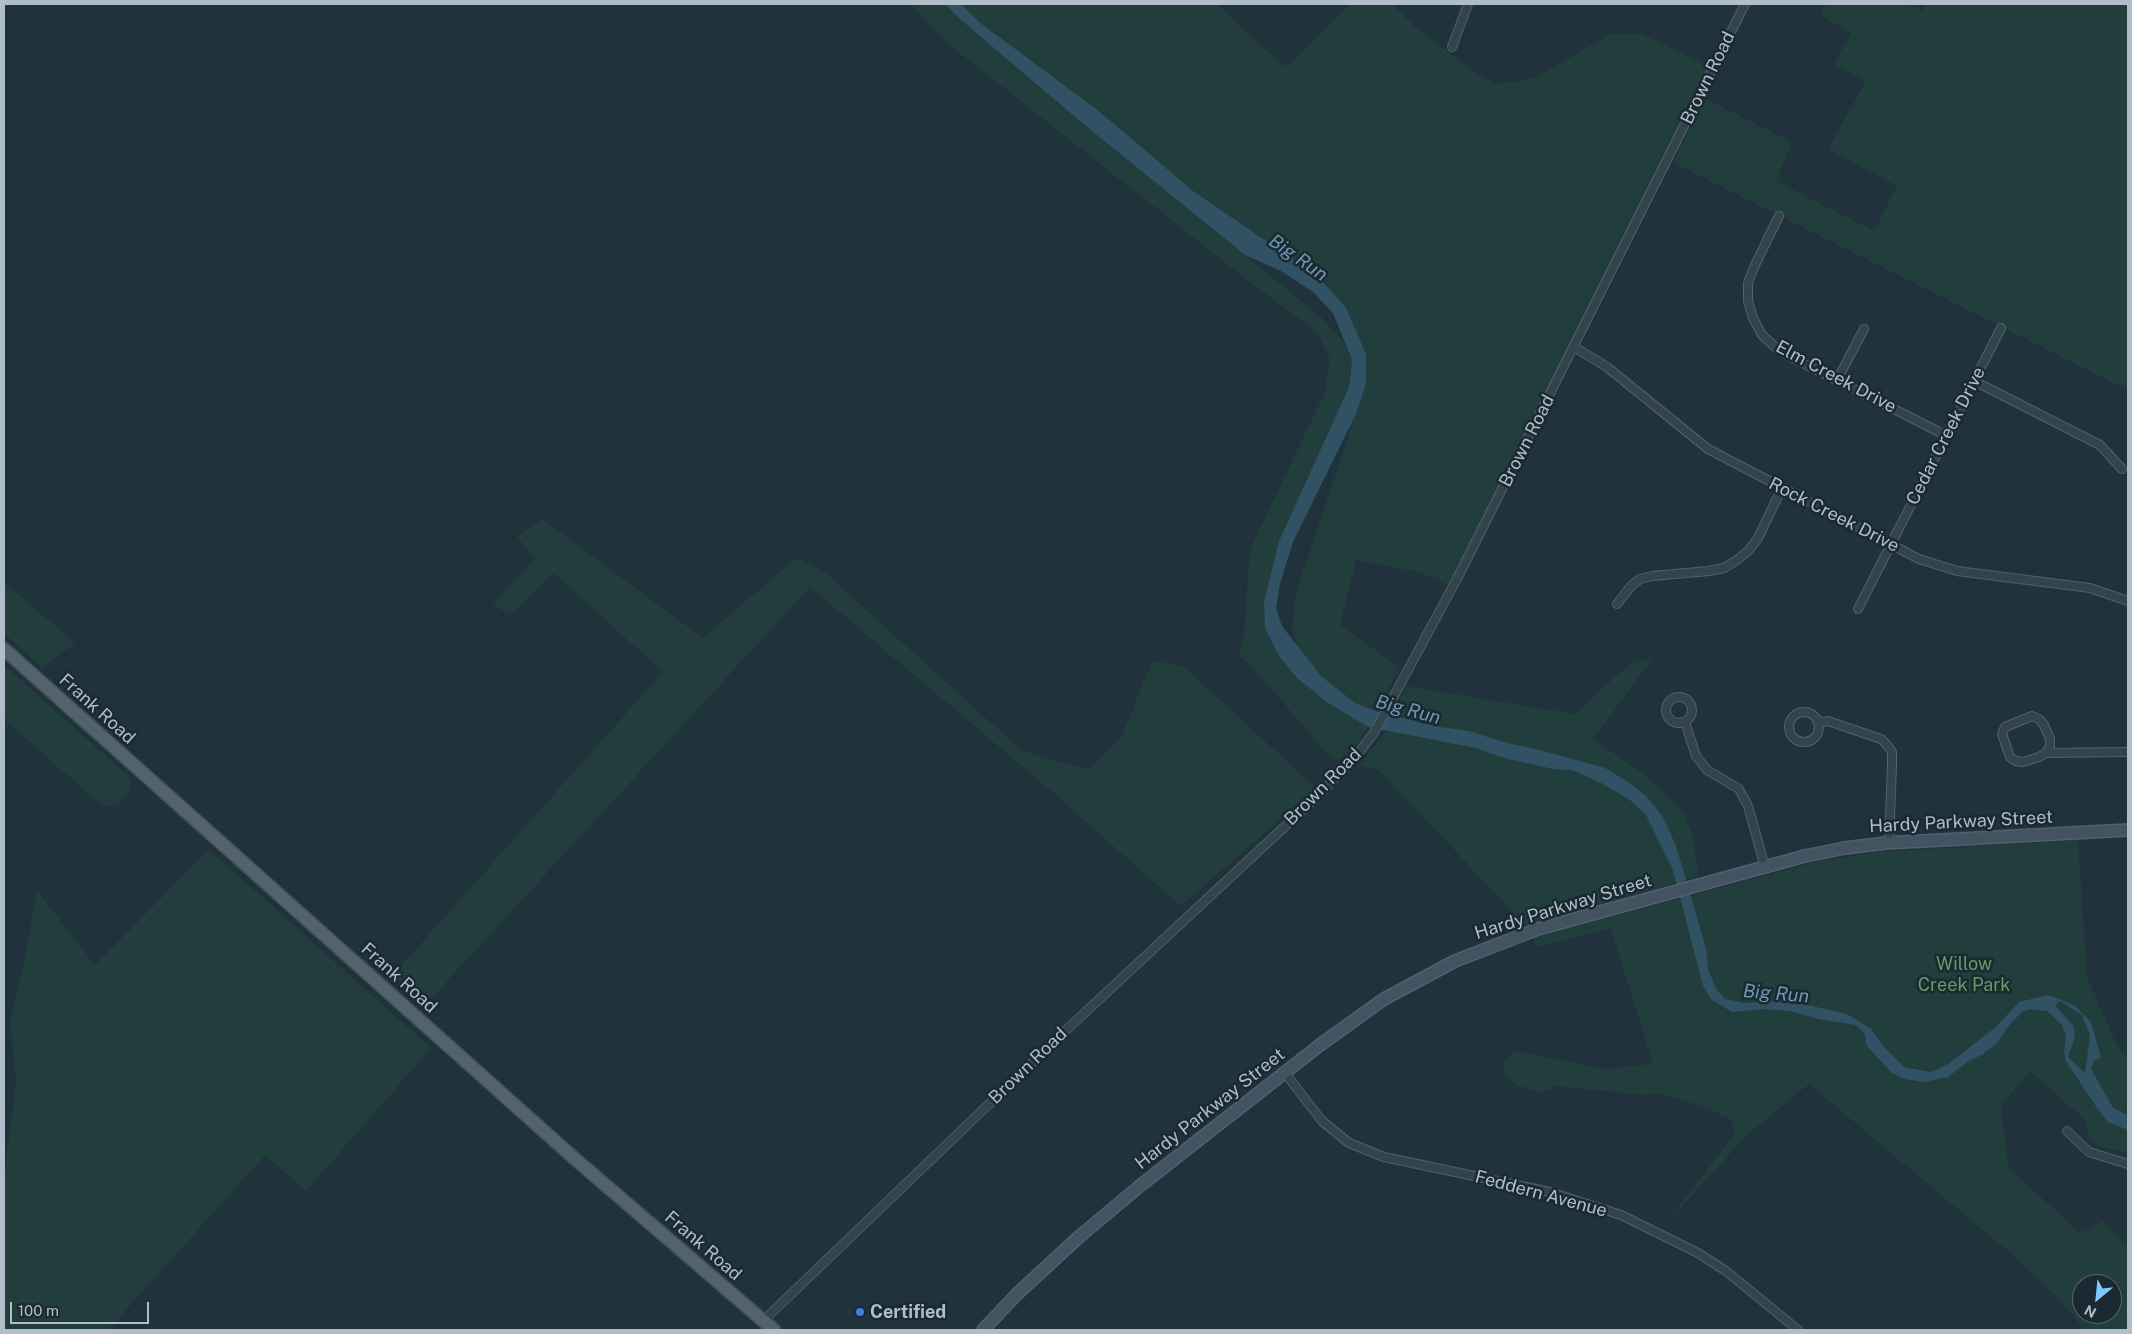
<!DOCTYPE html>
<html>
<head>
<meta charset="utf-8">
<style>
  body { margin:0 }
  #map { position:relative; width:2132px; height:1334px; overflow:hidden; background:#20333d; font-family:"Public Sans",sans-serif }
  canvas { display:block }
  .frame { position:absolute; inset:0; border:5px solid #afbec9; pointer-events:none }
  .north { position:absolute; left:2072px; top:1274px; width:50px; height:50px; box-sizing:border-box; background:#1a2932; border:1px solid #56656e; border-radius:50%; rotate:208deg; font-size:14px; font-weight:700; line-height:20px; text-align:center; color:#afbec9 }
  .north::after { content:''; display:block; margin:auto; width:18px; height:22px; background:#7ecaff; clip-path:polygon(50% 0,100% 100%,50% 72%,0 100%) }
  .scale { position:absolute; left:10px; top:1302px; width:139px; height:22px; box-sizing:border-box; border:2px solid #afbec9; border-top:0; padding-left:6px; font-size:15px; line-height:18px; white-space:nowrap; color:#afbec9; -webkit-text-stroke:4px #1a2932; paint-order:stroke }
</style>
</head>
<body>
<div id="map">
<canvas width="2132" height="1334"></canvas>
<div class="frame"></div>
<div class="north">N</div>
<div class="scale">100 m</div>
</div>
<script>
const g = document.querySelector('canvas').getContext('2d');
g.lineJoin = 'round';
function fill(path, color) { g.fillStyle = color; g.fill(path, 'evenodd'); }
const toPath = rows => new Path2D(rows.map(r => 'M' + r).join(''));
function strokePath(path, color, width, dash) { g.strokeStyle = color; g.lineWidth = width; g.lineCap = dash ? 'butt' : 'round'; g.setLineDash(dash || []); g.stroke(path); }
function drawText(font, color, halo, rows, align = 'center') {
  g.font = font + ' "Public Sans",sans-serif'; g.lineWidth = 5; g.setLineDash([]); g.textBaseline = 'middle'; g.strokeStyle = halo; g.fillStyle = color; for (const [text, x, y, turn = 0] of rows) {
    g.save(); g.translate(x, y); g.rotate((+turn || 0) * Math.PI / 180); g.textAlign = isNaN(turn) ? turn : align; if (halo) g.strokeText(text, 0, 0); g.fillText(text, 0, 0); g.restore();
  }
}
fill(toPath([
  [910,4,945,4,961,20,1087,127,1322,318,1343,342,1352,360,1349,387,1279,541,1265,628,1279,656,1297,678,1328,703,1368,727,1345,760,1331,758,1254,669,1240,656,1244,632,1250,550,1325,392,1330,359,1317,332,1251,283,946,42],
  [961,4,1217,4,1282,65,1290,65,1350,4,1392,4,1416,28,1479,75,1497,84,1515,82,1538,76,1611,34,1641,34,1709,66,1449,585,1419,572,1356,560,1340,625,1400,668,1376,711,1355,703,1321,676,1297,646,1292,626,1296,593,1366,384,1316,275,1193,191,1100,112,979,22],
  [1825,4,1907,4,1923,11,1927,4,2128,4,2128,390,1673,162,1705,99,1792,142,1776,181,1874,231,1897,186,1828,149,1866,81,1834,64,1851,33,1820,15],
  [542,519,703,638,796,558,822,570,1022,751,1089,770,1121,738,1152,661,1183,666,1316,788,1181,906,1048,788,810,587,426,1004,393,975,663,672,554,573,510,615,493,604,536,558,517,537],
  [4,582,75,643,42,668,4,633],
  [1653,658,1593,739,1645,775,1682,810,1693,837,1699,876,1526,926,1380,771,1359,765,1383,735,1406,686,1575,714,1628,665],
  [4,665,129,777,132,787,118,805,111,807,98,802,4,719],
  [2078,840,2087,977,2117,1046,2128,1058,2128,1153,2102,1147,2094,1143,2089,1136,2085,1122,2081,1116,2030,1071,2001,1105,2008,1167,2080,1233,2099,1224,2102,1221,2128,1248,2128,1330,2085,1330,2056,1296,2009,1252,1809,1084,1747,1135,1675,1214,1678,1207,1735,1134,1731,1119,1693,1103,1663,1094,1642,1095,1557,1086,1540,1093,1515,1084,1505,1075,1503,1062,1514,1051,1606,1069,1653,1064,1611,928,1537,947,1532,938,1821,861,1878,852],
  [2082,1284,2112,1284,2112,1314,2082,1314],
  [209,850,431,1048,306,1191,265,1155,109,1329,111,1330,4,1330,4,1178,16,1081,10,1022,25,957,37,891,95,965]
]), '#223e3c');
fill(toPath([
  [945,4,961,4,979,22,1100,112,1193,191,1316,275,1345,306,1366,354,1366,384,1356,414,1293,542,1280,584,1276,608,1282,626,1321,676,1355,703,1376,711,1433,726,1469,731,1507,743,1540,750,1605,768,1625,780,1646,796,1663,817,1676,846,1689,890,1706,949,1708,969,1716,989,1725,999,1744,1003,1786,1000,1847,1014,1871,1029,1884,1047,1904,1067,1931,1072,1948,1064,1996,1027,2019,1002,2048,995,2074,1005,2091,1022,2100,1054,2100,1059,2094,1060,2091,1069,2113,1108,2128,1115,2128,1130,2108,1122,2097,1108,2066,1061,2064,1052,2066,1036,2062,1025,2047,1011,2030,1009,2022,1012,2010,1024,1997,1043,1983,1054,1967,1062,1948,1077,1924,1082,1905,1079,1892,1073,1866,1045,1865,1034,1856,1025,1819,1019,1789,1011,1765,1009,1732,1012,1712,1000,1703,986,1673,870,1646,815,1630,800,1601,783,1572,770,1553,769,1504,758,1476,748,1368,727,1328,703,1297,678,1279,656,1265,628,1264,602,1279,541,1349,387,1352,360,1333,313,1313,292,1281,271,1245,255,1087,127,961,20],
  [2060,1001,2082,1015,2090,1035,2085,1073,2068,1057,2075,1036,2073,1025,2056,1007,2057,1003]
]), '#315164');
const minor = toPath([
  [1452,47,1468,4],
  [1779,216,1755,265,1748,283,1748,301,1753,318,1762,335,1775,347,1791,357,1947,436],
  [1574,347,1607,367,1708,449,1919,559,1957,571,2090,588,2128,601],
  [1837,380,1864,329],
  [1974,381,2100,445,2122,469],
  [1617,604,1631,586,1640,579,1652,576,1709,571,1724,568,1737,560,1749,550,1758,538,1782,488],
  [1858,609,2001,328],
  '1666 710a13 13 0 1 1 26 0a13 13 0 1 1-26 0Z',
  '1789 727a15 15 0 1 1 30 0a15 15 0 1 1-30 0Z',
  [2032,716,2039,719,2044,725,2050,739,2050,746,2046,753,2039,757,2023,762,2016,761,2010,757,2002,734,2005,727,2032,716],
  [1685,722,1696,756,1707,770,1739,789,1748,806,1765,867],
  [1818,723,1828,721,1881,739,1887,745,1892,752,1892,766,1889,843],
  [2046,753,2128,752],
  [1285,1073,1322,1121,1349,1143,1384,1157,1550,1192,1621,1215,1698,1253,1726,1271,1798,1330],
  [2067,1131,2089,1152,2128,1164],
  [763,1321,1063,1033,1324,790,1360,751,1375,731,1458,577,1745,4]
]);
const secondary = toPath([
  [983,1330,1017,1294,1080,1236,1141,1185,1320,1045,1384,999,1455,961,1538,929,1805,856,1845,848,1886,843,2128,830]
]);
const primary = toPath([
  [4,649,574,1158,774,1330]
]);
strokePath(minor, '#52616b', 10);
strokePath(secondary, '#52616b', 14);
strokePath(primary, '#405059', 15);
strokePath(minor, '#34444d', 8);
strokePath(secondary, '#425461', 11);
strokePath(primary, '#52636d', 12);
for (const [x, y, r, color] of [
  [860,1312,5,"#3f7fe0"]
]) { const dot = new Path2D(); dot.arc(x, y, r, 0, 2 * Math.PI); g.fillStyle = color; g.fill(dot); strokePath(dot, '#1a2932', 2); }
drawText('18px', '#afbec9', '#1a2932', [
  ["Brown Road",1708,78,-64],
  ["Elm Creek Drive",1836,377,28],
  ["Cedar Creek Drive",1946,436,-63],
  ["Brown Road",1527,441,-63],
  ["Rock Creek Drive",1834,515,27],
  ["Frank Road",97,709,42],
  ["Brown Road",1323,787,-45],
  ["Hardy Parkway Street",1961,822,-3],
  ["Hardy Parkway Street",1563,907,-17],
  ["Frank Road",399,978,42],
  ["Brown Road",1028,1066,-44],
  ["Hardy Parkway Street",1210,1109,-38],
  ["Feddern Avenue",1541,1194,15],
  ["Frank Road",703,1246,41]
]);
drawText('18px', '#649c65', '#1a2932', [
  ["Willow",1964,964],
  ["Creek Park",1964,985]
]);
drawText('bold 18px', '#afbec9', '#1a2932', [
  ["Certified",870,1312]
], 'left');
drawText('italic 19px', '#6d97af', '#1a2932', [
  ["Big Run",1298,258,35],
  ["Big Run",1408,710,15],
  ["Big Run",1776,994,5]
]);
</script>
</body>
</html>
